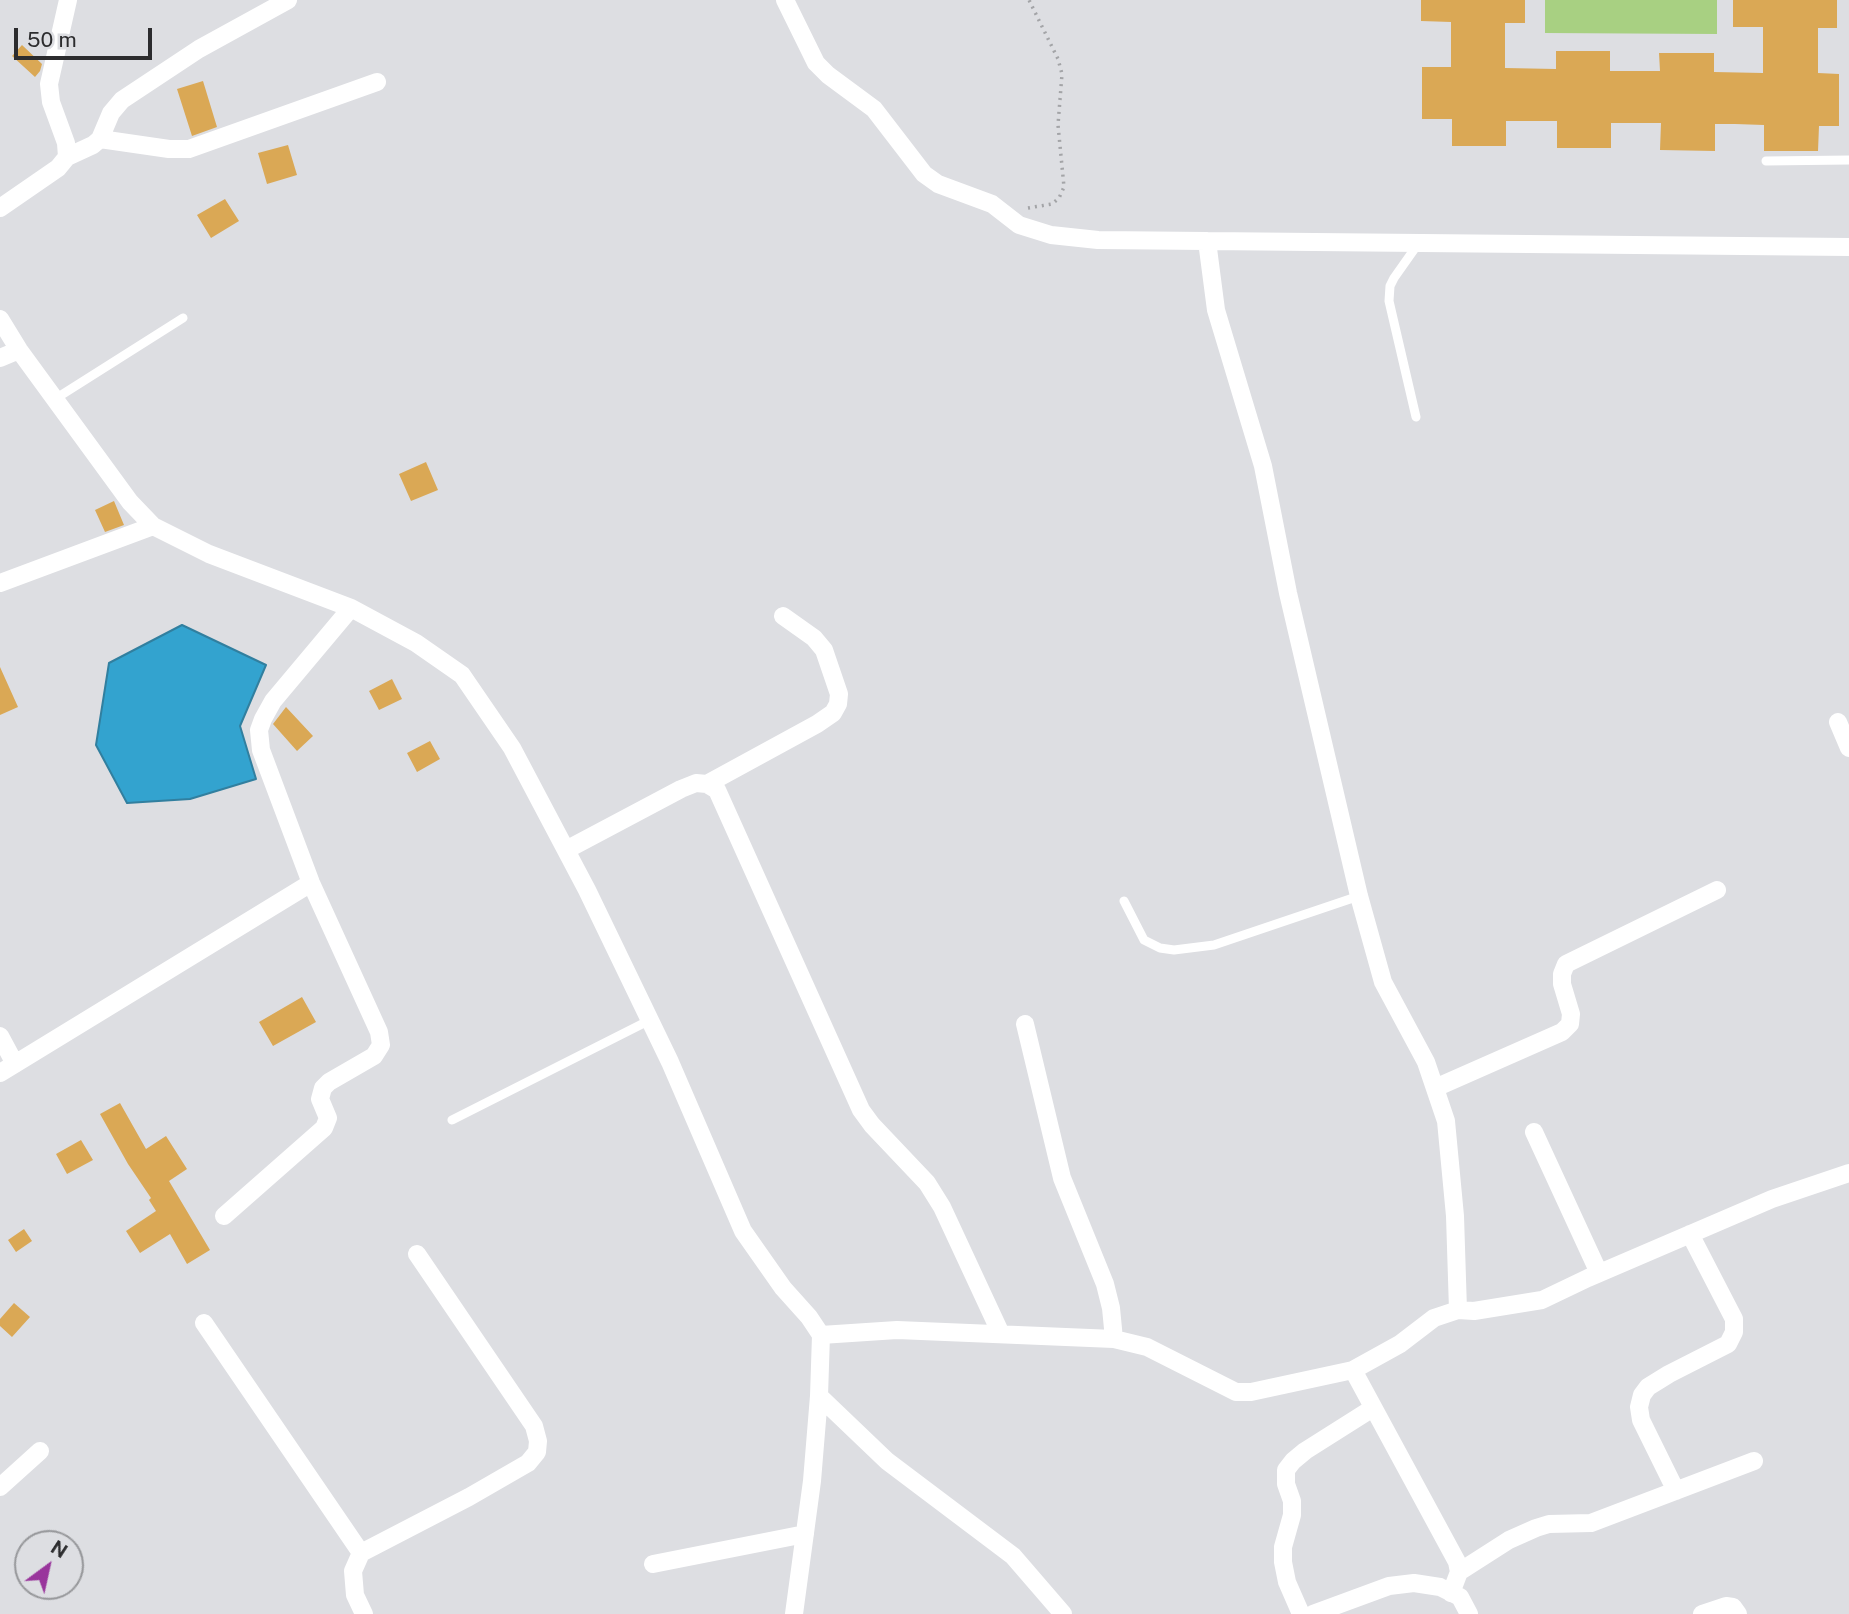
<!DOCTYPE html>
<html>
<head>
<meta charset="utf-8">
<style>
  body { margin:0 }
  #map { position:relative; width:1849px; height:1614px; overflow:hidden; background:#dddee2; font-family:"Public Sans",sans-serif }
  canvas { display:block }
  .north { position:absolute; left:14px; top:1530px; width:70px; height:70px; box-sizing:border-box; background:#dddee2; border:2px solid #96979a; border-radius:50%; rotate:33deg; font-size:19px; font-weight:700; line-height:28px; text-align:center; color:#2c2c2e }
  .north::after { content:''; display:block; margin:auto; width:24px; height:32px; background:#99359c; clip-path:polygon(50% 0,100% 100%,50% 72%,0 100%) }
  .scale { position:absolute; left:14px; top:28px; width:138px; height:32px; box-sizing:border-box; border:4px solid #2c2c2e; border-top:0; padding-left:9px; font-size:21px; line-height:24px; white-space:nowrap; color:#2c2c2e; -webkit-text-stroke:5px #dddee2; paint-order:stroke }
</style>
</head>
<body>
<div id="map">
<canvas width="1849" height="1614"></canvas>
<div class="north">N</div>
<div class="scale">50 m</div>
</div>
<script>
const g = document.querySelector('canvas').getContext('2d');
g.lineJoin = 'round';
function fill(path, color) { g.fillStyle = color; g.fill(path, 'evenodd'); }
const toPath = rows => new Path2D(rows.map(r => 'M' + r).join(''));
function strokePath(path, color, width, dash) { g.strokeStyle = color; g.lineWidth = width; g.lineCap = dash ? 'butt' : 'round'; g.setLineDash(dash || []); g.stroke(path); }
fill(toPath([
  [1545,0,1717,0,1717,34,1545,33]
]), '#a8d082');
const water = toPath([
  [182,625,266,665,240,726,256,779,190,799,127,803,96,745,109,663,182,625]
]);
fill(water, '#33a3cf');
strokePath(water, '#317f9f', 2);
fill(toPath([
  [1421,0,1525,0,1525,23,1505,23,1505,68,1556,69,1556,51,1610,51,1610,71,1660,71,1659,53,1714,53,1714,72,1763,73,1763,27,1733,27,1733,0,1837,0,1837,28,1818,28,1818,73,1839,74,1839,126,1819,126,1818,151,1764,151,1764,125,1735,124,1715,124,1715,151,1660,150,1661,123,1611,123,1611,148,1557,148,1557,121,1506,121,1506,146,1452,146,1452,119,1422,119,1422,67,1451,67,1451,22,1421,21],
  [22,45,42,64,40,71,35,77,12,56],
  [203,81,217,127,192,136,177,89],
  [288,145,297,175,267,184,258,153],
  [225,199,239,221,211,238,197,215],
  [426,462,438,490,411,501,399,474],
  [114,501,124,525,105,532,95,510],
  [0,667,18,707,0,715],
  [392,679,402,699,379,710,369,691],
  [286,707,313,736,297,751,273,724],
  [430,741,440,759,417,772,407,753],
  [302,997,316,1022,273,1046,259,1022],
  [120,1103,146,1149,166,1136,187,1169,169,1181,210,1250,187,1264,170,1234,140,1253,126,1231,156,1211,149,1200,151,1198,128,1164,100,1114],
  [81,1140,93,1160,67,1174,56,1154],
  [24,1229,32,1241,16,1252,8,1240],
  [14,1303,30,1317,12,1337,0,1326,0,1319]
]), '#daa855');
strokePath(toPath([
  [1028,208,1052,204,1059,198,1064,187,1058,125,1062,74,1058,59,1029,0]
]), '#a3a4a7', 3.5, [2, 5]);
strokePath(toPath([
  [1766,161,1849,160],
  [55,399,183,318],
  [1416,417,1389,301,1390,286,1394,278,1418,244],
  [1124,901,1144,940,1160,948,1174,950,1214,945,1359,896],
  [452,1120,650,1020]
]), '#fff', 9);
strokePath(toPath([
  [785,0,816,63,828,75,874,109,924,174,938,184,992,204,1019,225,1051,235,1098,240,1207,241,1849,247],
  [100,139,169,149,189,149,377,82],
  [67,157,93,145,100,139,111,113,122,100,199,49,288,0],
  [0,208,58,168,67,157,66,143,51,102,49,84,68,0],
  [1207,241,1216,310,1263,466,1288,593,1359,896,1383,982,1426,1062,1446,1121,1455,1216,1458,1310],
  [0,319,19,350,130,502,153,526,209,554,351,608,416,643,462,675,512,748,587,890,670,1062,743,1231,783,1288,809,1317,821,1335,819,1396,812,1481,794,1614],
  [0,358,19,350],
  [0,583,153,526],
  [1838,722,1849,748],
  [707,784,817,724,833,713,838,704,839,694,824,650,814,638,783,616],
  [566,850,681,789,696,783,707,784,717,790,861,1110,872,1125,927,1183,942,1207,1001,1334],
  [1025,1024,1062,1178,1105,1284,1111,1308,1114,1339],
  [0,1036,15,1064],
  [0,1073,311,883],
  [1435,1088,1562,1032,1570,1024,1571,1014,1562,984,1562,974,1566,964,1717,890],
  [1534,1132,1599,1273],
  [224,1216,324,1128,328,1118,320,1099,323,1088,329,1082,374,1056,381,1045,379,1032,311,883,261,750,259,730,263,719,273,701,351,608],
  [204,1323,361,1553],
  [821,1335,897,1330,1114,1339,1147,1347,1236,1392,1251,1392,1353,1370,1400,1344,1434,1318,1458,1310,1474,1311,1542,1300,1588,1278,1772,1199,1849,1173],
  [1353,1370,1457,1562,1459,1572,1451,1593],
  [819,1396,887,1461,1013,1556,1063,1614],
  [0,1487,40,1451],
  [1676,1491,1641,1420,1639,1407,1642,1395,1648,1387,1669,1374,1728,1344,1734,1332,1734,1319,1690,1234],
  [653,1564,805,1534],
  [1459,1572,1509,1540,1536,1528,1549,1524,1591,1523,1754,1461],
  [364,1614,355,1595,353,1571,361,1553,469,1497,528,1463,537,1452,538,1441,534,1426,417,1254],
  [1301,1614,1287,1582,1283,1562,1283,1547,1292,1515,1292,1501,1286,1484,1286,1470,1293,1461,1305,1451,1373,1408],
  [1313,1614,1389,1586,1414,1583,1440,1587,1460,1597,1469,1614],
  [1702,1614,1726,1606,1733,1607,1738,1614]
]), '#fff', 18);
</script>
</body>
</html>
